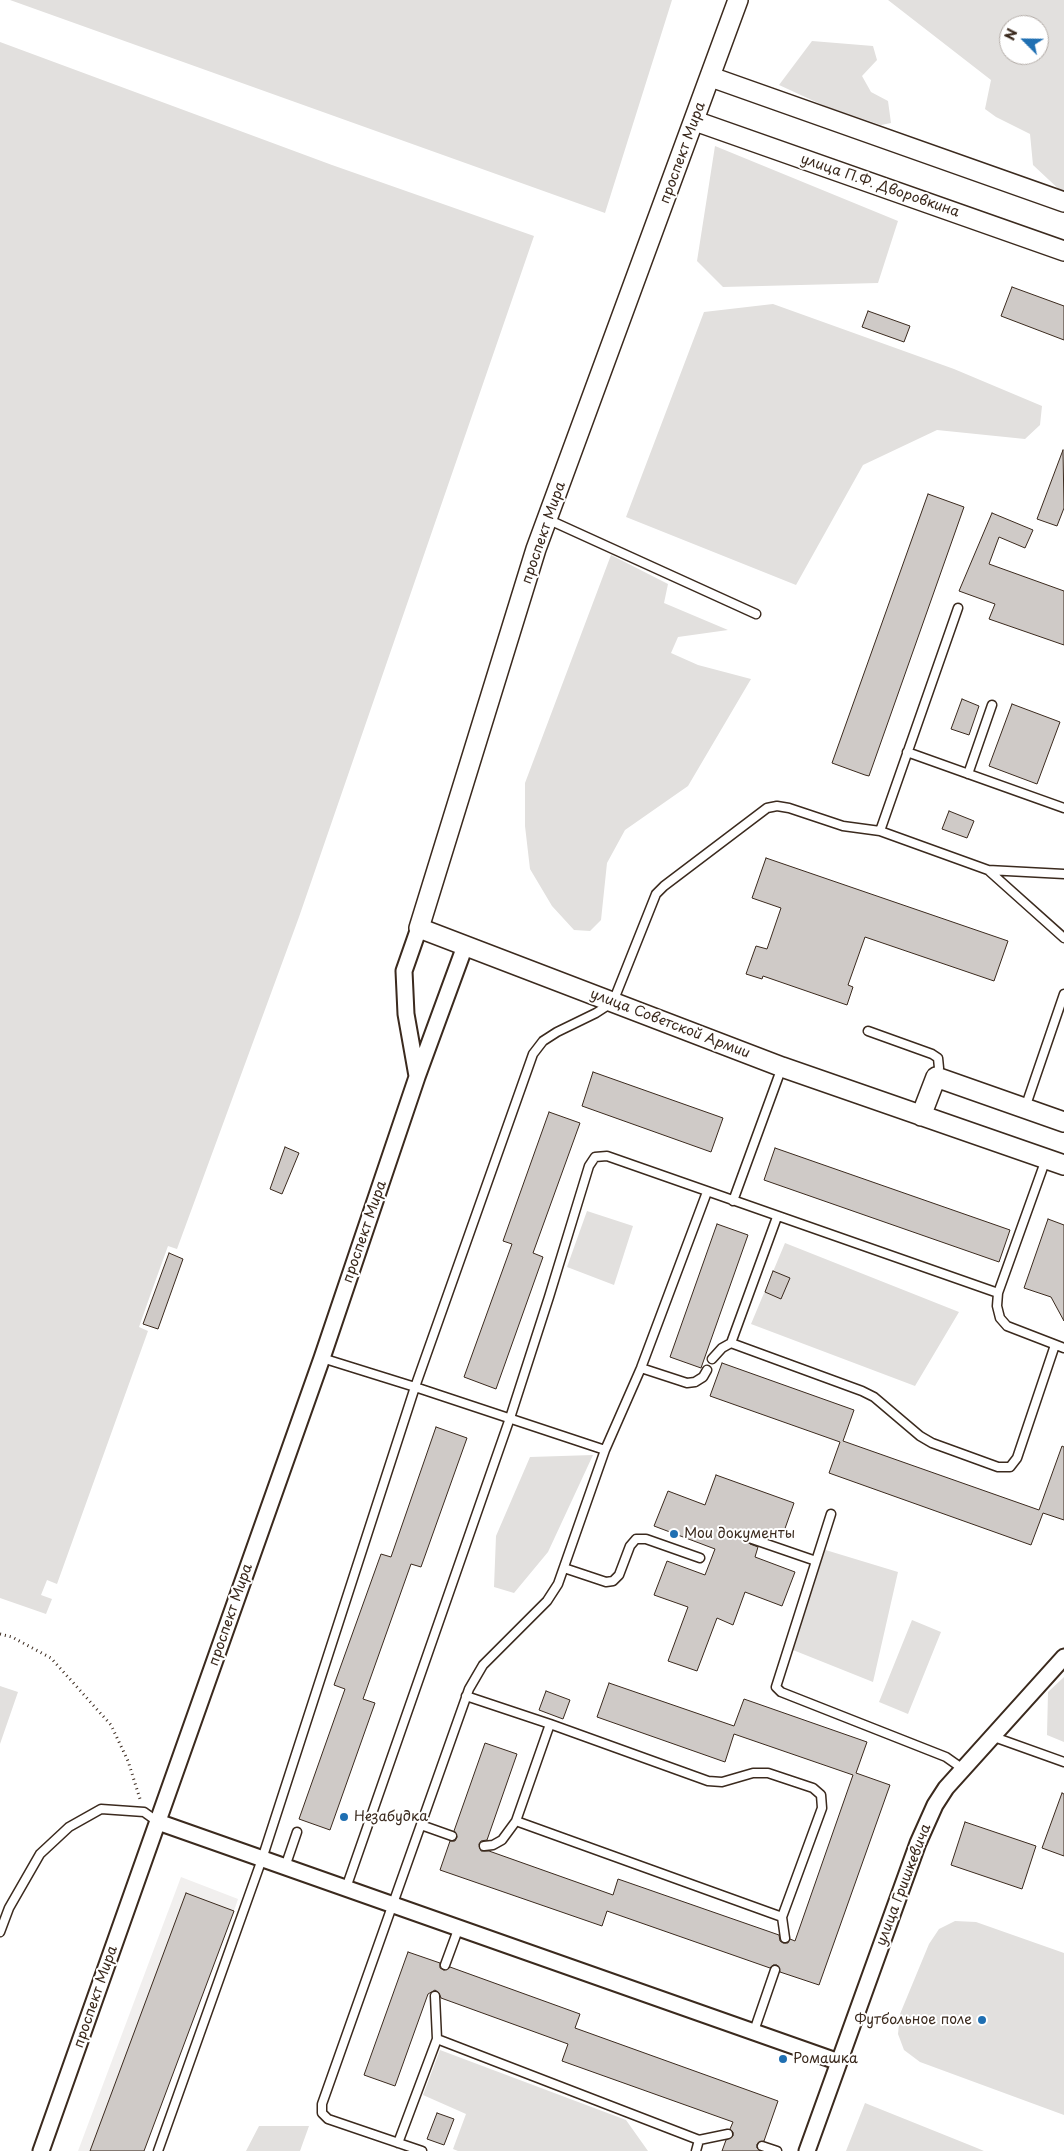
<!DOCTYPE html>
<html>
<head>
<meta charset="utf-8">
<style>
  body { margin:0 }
  #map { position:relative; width:1064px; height:2151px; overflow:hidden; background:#fff; font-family:"Playpen Sans",sans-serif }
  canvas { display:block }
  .north { position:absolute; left:999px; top:15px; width:50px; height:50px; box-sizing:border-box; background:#fff; border:1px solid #b1aaa5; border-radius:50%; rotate:293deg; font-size:14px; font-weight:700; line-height:20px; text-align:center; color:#3b2a1e }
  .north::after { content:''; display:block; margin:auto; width:18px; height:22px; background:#1f6fb2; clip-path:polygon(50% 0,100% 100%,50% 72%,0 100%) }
</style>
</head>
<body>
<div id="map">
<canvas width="1064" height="2151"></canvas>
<div class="north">N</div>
</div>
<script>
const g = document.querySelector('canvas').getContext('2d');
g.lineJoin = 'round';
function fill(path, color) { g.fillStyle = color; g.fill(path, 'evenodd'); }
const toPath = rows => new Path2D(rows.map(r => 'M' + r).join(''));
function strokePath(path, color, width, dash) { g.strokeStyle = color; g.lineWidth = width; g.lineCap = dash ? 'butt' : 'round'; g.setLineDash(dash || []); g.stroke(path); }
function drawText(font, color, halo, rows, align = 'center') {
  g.font = font + ' "Playpen Sans",sans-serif'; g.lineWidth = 4; g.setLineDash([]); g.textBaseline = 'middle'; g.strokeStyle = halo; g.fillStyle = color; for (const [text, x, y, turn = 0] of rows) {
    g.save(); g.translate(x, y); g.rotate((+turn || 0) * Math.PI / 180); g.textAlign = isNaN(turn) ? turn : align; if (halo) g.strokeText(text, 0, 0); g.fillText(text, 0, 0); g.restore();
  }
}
fill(toPath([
  [181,1877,238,1899,234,1911,144,2151,78,2151]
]), '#f1efee');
fill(toPath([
  [10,0,672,0,605,213],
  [888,0,1064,0,1064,194,1033,165,1030,134,996,117,985,109,991,80],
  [1009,25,1039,25,1039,55,1009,55],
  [812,41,873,46,877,60,862,76,871,92,888,101,891,123,881,125,827,107,779,85],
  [0,42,332,165,534,236,299,917,177,1249,168,1246,151,1293,139,1327,148,1331,57,1584,47,1580,41,1595,52,1599,46,1614,0,1598],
  [715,146,898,221,878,283,723,287,697,261],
  [773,304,954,369,1042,406,1040,425,1025,439,937,430,863,465,796,585,626,517,704,312],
  [611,555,668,584,664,603,728,630,678,637,671,653,698,665,751,679,688,786,625,830,607,863,601,920,590,931,574,930,552,906,530,869,525,826,525,783],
  [587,1211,633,1226,614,1285,567,1267],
  [785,1243,959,1312,915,1386,751,1324],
  [593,1455,548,1552,514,1593,494,1587,496,1536,530,1457],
  [819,1548,898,1572,873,1682,788,1648],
  [912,1620,941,1632,908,1714,879,1702],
  [1064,1677,1064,1742,1047,1735,1048,1692],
  [0,1686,18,1692,0,1744],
  [955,1921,976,1922,1064,1953,1064,2115,920,2062,904,2050,898,2034,900,2014,929,1944,939,1929],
  [440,2050,626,2120,648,2151,458,2151,453,2149,466,2114,423,2095],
  [865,2103,977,2148,984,2151,846,2151],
  [259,2126,309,2126,300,2151,246,2151]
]), '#e2e0de');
const building = toPath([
  [1012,287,1064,306,1064,340,1001,316,1012,287],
  [868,311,910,326,904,342,862,327,868,311],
  [1063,450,1064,508,1057,526,1037,519,1063,450],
  [928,494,964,507,869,776,865,775,832,763,928,494],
  [992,513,1033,530,1025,548,999,537,989,564,1064,591,1064,645,989,619,995,604,959,591,992,513],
  [962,699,979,706,969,735,951,729,962,699],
  [1012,704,1060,722,1037,784,989,766,1012,704],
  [949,811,974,821,967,838,942,829,949,811],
  [766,858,1008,941,994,981,865,937,848,985,853,987,847,1005,763,976,762,979,746,974,756,946,767,949,781,908,752,898,766,858],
  [593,1072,723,1118,711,1152,582,1106,593,1072],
  [549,1112,580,1123,533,1253,543,1257,496,1389,464,1377,512,1244,503,1241,549,1112],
  [285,1147,299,1153,282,1194,270,1189,285,1147],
  [775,1148,1010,1230,999,1262,764,1180,775,1148],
  [1048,1219,1064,1225,1064,1321,1051,1297,1024,1288,1048,1219],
  [717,1224,748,1235,701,1368,670,1357,717,1224],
  [169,1253,183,1259,158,1329,143,1324,169,1253],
  [773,1271,790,1278,781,1299,765,1292,773,1271],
  [722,1363,854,1410,843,1441,1039,1510,1062,1446,1064,1447,1064,1520,1043,1513,1031,1545,829,1473,840,1442,710,1396,722,1363],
  [436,1427,467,1438,421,1567,411,1564,363,1699,375,1703,330,1830,299,1819,345,1689,334,1685,381,1554,391,1557,436,1427],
  [716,1475,794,1503,782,1537,765,1531,762,1537,751,1533,748,1535,746,1540,750,1544,758,1547,755,1557,795,1572,782,1606,745,1592,733,1625,717,1618,697,1671,668,1661,688,1607,654,1595,667,1561,705,1575,715,1549,654,1526,668,1491,705,1505,716,1475],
  [609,1683,734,1726,744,1699,867,1742,856,1773,890,1785,819,1985,780,1972,777,1965,773,1965,770,1968,607,1911,602,1926,440,1870,450,1841,455,1841,457,1837,454,1831,485,1743,517,1754,487,1840,481,1841,479,1844,481,1851,489,1851,613,1895,618,1879,779,1935,780,1941,783,1943,788,1943,790,1939,795,1941,853,1775,734,1734,725,1762,597,1717,609,1683],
  [546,1691,570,1700,563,1719,539,1710,546,1691],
  [1062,1793,1064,1794,1064,1856,1042,1848,1062,1793],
  [965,1822,1036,1846,1022,1889,951,1865,965,1822],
  [186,1893,234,1911,144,2151,90,2151,186,1893],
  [408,1952,440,1963,440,1968,444,1970,450,1967,580,2014,575,2028,778,2101,764,2141,757,2144,757,2148,760,2151,722,2151,726,2140,733,2136,733,2132,730,2129,733,2122,562,2061,568,2044,441,1998,439,1993,435,1990,428,1994,395,2086,364,2075,408,1952],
  [437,2113,454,2119,444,2145,427,2139,437,2113]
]);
fill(building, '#cfcac7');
strokePath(building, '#3b2a1e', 1);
const service = toPath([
  [547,519,756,614],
  [907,752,1064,808],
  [968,774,992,705],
  [880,831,958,608],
  [988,870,1064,874],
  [868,1031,932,1054,938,1058,939,1068,936,1077],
  [1025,1108,1064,994],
  [733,1201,782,1067],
  [777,1217,731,1343,862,1391,874,1397,920,1436,932,1443,998,1467,1010,1467,1017,1458,1055,1345],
  [998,1293,1046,1159],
  [322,1358,415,1387,533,1054,543,1041,557,1032,596,1013,613,1002,656,894,664,886,767,808,777,806,789,808,843,826,880,831,988,870,1064,938],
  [712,1359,722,1348,731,1343],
  [641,1368,687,1383,695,1382,703,1377,707,1370],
  [831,1514,776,1687,781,1692,946,1757,963,1769],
  [752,1539,816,1561],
  [564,1568,606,1582,613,1581,619,1575,630,1546,636,1539,646,1539,700,1558],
  [466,1696,550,1724,516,1821,782,1917,822,1808,821,1795,813,1788,768,1773,753,1773,722,1782,708,1781,550,1724],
  [994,1737,1064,1762],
  [421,1825,452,1836],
  [484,1846,493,1845,502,1840,516,1821],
  [285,1867,297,1832],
  [346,1888,510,1418,549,1297,589,1166,595,1157,607,1156,998,1293,997,1306,1000,1318,1007,1326,1064,1348],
  [782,1917,785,1938],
  [0,1932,9,1908,40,1854,69,1827,101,1809,144,1812,158,1822],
  [445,1965,459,1927],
  [435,1996,437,2039],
  [754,2031,775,1970],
  [699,2140,728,2134],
  [398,2143,437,2039,699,2140,696,2151],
  [762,2146,777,2151],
  [158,2151,262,1859,415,1387,605,1450],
  [422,2151,328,2119,322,2113,322,2104,469,1689,483,1665,547,1601,558,1584,605,1450,641,1368,707,1192]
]);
const minor = toPath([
  [417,1076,406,1014,404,971,419,928],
  [158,1822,839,2062],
  [41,2151,322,1358,417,1077,465,946],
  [807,2151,918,1843,935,1805,946,1788,1064,1657]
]);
const tertiary = toPath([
  [738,0,536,549,419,928,782,1067,1064,1165],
  [711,77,1064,202],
  [695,121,1064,251],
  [921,1116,936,1077,1064,1122]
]);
strokePath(service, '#3b2a1e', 11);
strokePath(minor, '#3b2a1e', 19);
strokePath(tertiary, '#3b2a1e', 22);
strokePath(toPath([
  [0,1634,12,1637,51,1658,111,1725,128,1761,140,1799]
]), '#3b2a1e', 3, [1, 4]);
strokePath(service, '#fff', 8);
strokePath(minor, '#fff', 15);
strokePath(tertiary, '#fff', 19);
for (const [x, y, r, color] of [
  [674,1534,5,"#1f6fb2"],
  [344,1817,5,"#1f6fb2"],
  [982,2020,5,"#1f6fb2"],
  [783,2059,5,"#1f6fb2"]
]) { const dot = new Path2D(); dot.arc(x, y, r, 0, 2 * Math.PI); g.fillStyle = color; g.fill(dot); strokePath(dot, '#fff', 2); }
drawText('14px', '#3b2a1e', '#fff', [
  ["проспект Мира",683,153,-70],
  ["улица П.Ф. Дворовкина",880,186,19],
  ["проспект Мира",544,533,-71],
  ["улица Советской Армии",670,1024,21],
  ["проспект Мира",365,1232,-71],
  ["проспект Мира",231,1615,-71],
  ["улица Гришкевича",904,1885,-69],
  ["проспект Мира",96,1997,-71]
]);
drawText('14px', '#3b2a1e', '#fff', [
  ["Мои документы",684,1534],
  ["Незабудка",354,1817],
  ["Футбольное поле",972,2020,"right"],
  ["Ромашка",793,2059]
], 'left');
</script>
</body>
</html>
